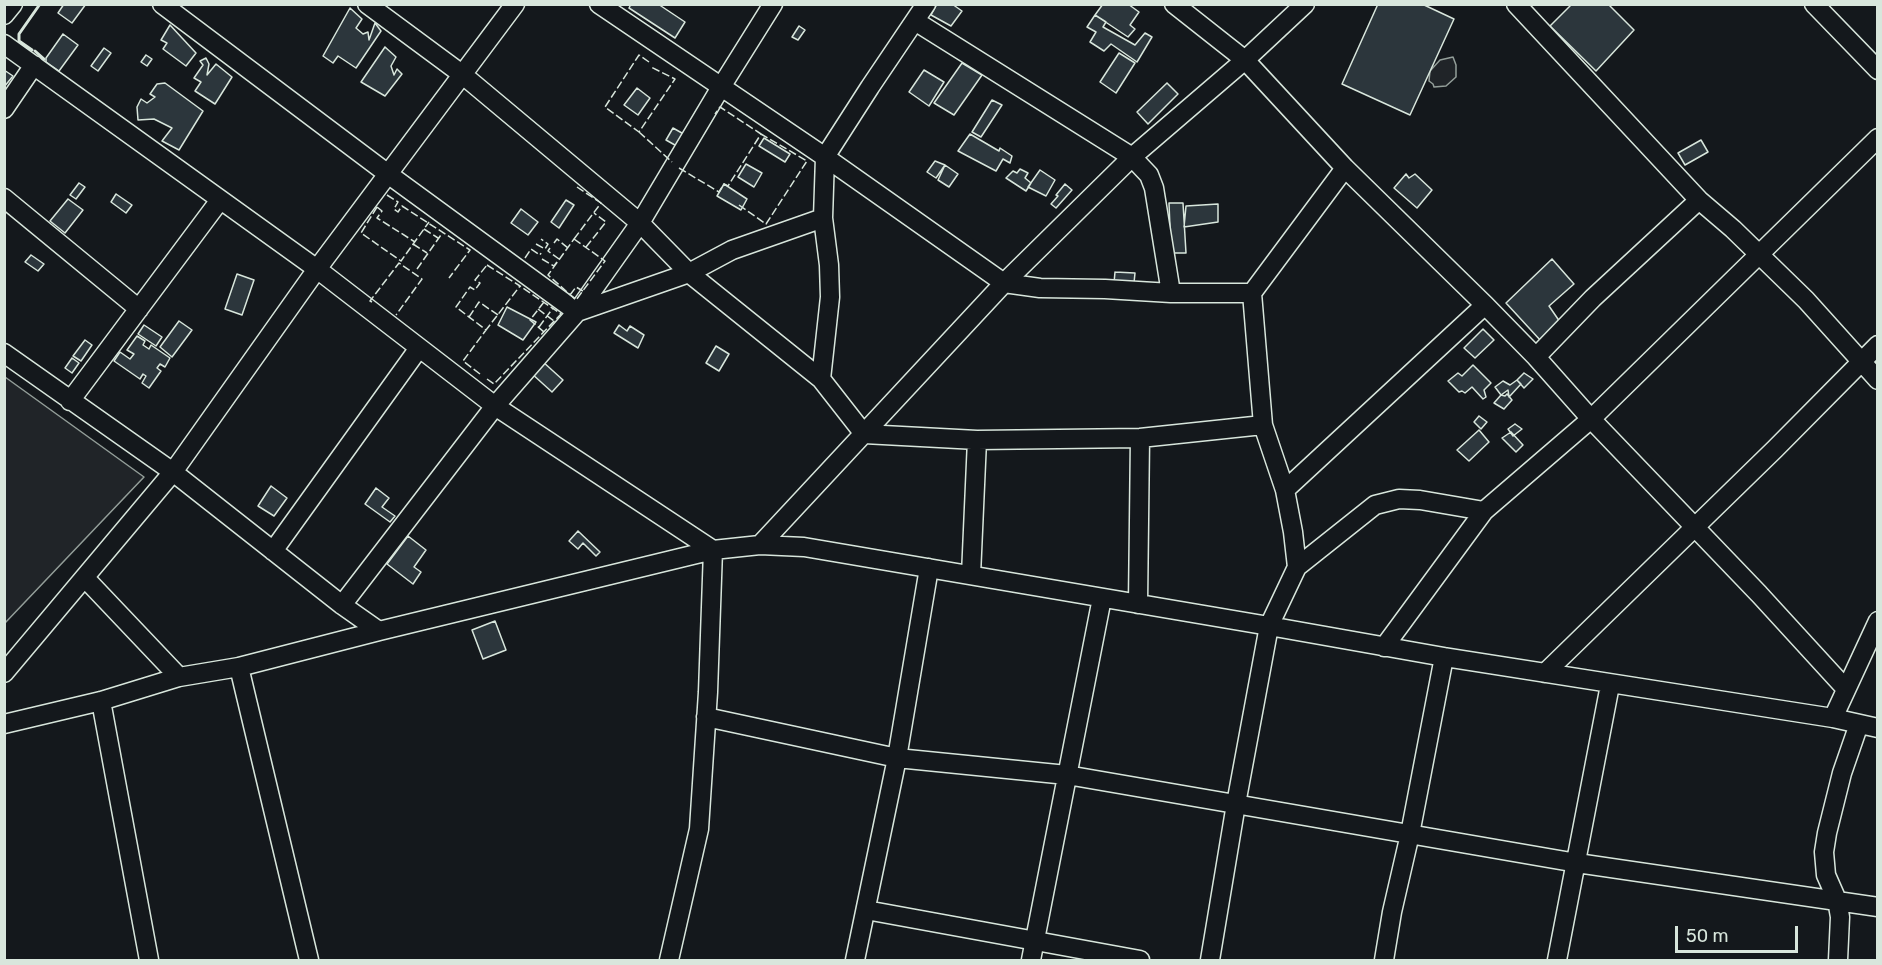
<!DOCTYPE html>
<html>
<head>
<meta charset="utf-8">
<style>
  body { margin:0 }
  #map { position:relative; width:1882px; height:965px; overflow:hidden; background:#14181c; font-family:Rubik,sans-serif }
  canvas { display:block }
  .frame { position:absolute; inset:0; border:6px solid #d8e6dc; pointer-events:none }
  .scale { position:absolute; left:1675px; top:926px; width:123px; height:27px; box-sizing:border-box; border:3px solid #d8e6dc; border-top:0; padding-left:8px; font-size:18px; line-height:21px; white-space:nowrap; color:#d8e6dc; -webkit-text-stroke:4px #14181c; paint-order:stroke }
</style>
</head>
<body>
<div id="map">
<canvas width="1882" height="965"></canvas>
<div class="frame"></div>
<div class="scale">50 m</div>
</div>
<script>
const g = document.querySelector('canvas').getContext('2d');
g.lineJoin = 'round';
function fill(path, color) { g.fillStyle = color; g.fill(path, 'evenodd'); }
const toPath = rows => new Path2D(rows.map(r => 'M' + r).join(''));
function strokePath(path, color, width, dash) { g.strokeStyle = color; g.lineWidth = width; g.lineCap = dash ? 'butt' : 'round'; g.setLineDash(dash || []); g.stroke(path); }
const green = toPath([
  [1453,57,1456,65,1456,77,1446,86,1434,87,1433,84,1429,81,1430,71,1440,60,1453,57],
  [5,377,144,477,5,623,5,377]
]);
fill(green, '#202428');
strokePath(green, '#939e99', 1.5);
const building = toPath([
  [64,4,86,4,72,23,58,13,64,4],
  [631,4,658,4,685,22,675,38,629,8,631,4],
  [937,4,952,4,962,11,951,26,931,15,937,4],
  [1103,4,1128,4,1139,12,1130,25,1135,29,1128,37,1095,15,1103,4],
  [1378,4,1422,4,1454,19,1410,115,1342,84,1378,4],
  [1572,4,1608,4,1634,30,1596,71,1550,26,1572,4],
  [350,8,362,19,356,28,363,34,368,32,369,40,375,23,381,31,356,68,338,56,333,63,323,56,350,8],
  [1095,15,1106,22,1103,27,1135,45,1145,33,1152,37,1137,62,1111,44,1104,51,1090,42,1096,32,1087,27,1095,15],
  [170,25,196,53,186,66,163,49,167,43,161,40,170,25],
  [799,26,805,30,798,40,792,37,799,26],
  [63,34,78,45,59,71,46,62,46,58,63,34],
  [385,47,396,57,391,66,394,75,397,69,402,74,385,96,361,82,385,47],
  [104,48,111,53,98,71,91,66,104,48],
  [1119,53,1135,63,1116,93,1100,82,1119,53],
  [146,55,152,59,147,66,141,62,146,55],
  [206,58,209,64,207,75,216,64,232,77,215,104,195,91,201,82,194,78,203,65,200,61,206,58],
  [962,63,982,75,954,115,934,103,962,63],
  [4,70,13,76,4,87,4,70],
  [924,70,944,82,929,106,909,92,924,70],
  [165,83,203,111,179,150,162,141,172,128,154,119,138,120,137,107,141,99,147,103,155,97,150,94,157,84,165,83],
  [1167,83,1178,94,1148,124,1137,112,1167,83],
  [637,88,650,98,638,115,624,105,637,88],
  [992,100,1002,105,981,137,972,132,992,100],
  [673,128,689,137,682,149,666,140,673,128],
  [970,134,999,151,1000,148,1012,156,1010,163,1003,159,996,171,958,151,970,134],
  [764,138,790,154,785,162,759,146,764,138],
  [1701,140,1708,152,1685,165,1678,153,1701,140],
  [935,161,945,165,936,178,927,172,935,161],
  [746,164,762,173,754,187,738,177,746,164],
  [945,165,958,174,949,187,938,180,945,165],
  [1020,169,1028,173,1025,178,1031,183,1026,191,1006,178,1013,171,1017,173,1020,169],
  [1040,170,1055,180,1046,196,1028,187,1040,170],
  [1406,174,1409,178,1415,174,1432,190,1417,208,1394,188,1406,174],
  [79,183,85,187,76,199,70,195,79,183],
  [724,184,747,199,741,210,717,196,724,184],
  [1065,184,1072,190,1056,208,1051,204,1058,196,1056,195,1065,184],
  [116,194,132,205,126,213,111,202,116,194],
  [68,199,83,210,65,233,50,221,68,199],
  [566,200,574,205,559,228,551,222,566,200],
  [1169,203,1183,203,1186,253,1171,253,1169,203],
  [1218,204,1218,222,1184,227,1186,206,1218,204],
  [521,209,538,222,528,235,511,223,521,209],
  [31,255,44,264,38,271,25,262,31,255],
  [1552,259,1574,284,1549,306,1560,322,1541,341,1506,303,1552,259],
  [1115,272,1135,273,1134,283,1114,283,1115,272],
  [237,274,254,280,242,315,225,309,237,274],
  [507,307,536,322,523,340,498,325,507,307],
  [179,321,192,330,172,357,160,347,179,321],
  [144,325,162,337,156,346,138,334,144,325],
  [619,325,627,331,630,326,644,335,638,348,614,333,619,325],
  [1483,329,1494,340,1475,358,1464,348,1483,329],
  [137,336,145,341,143,345,149,349,151,345,170,358,165,367,160,364,157,368,161,371,149,388,142,383,146,376,143,374,140,379,114,361,120,352,130,359,134,354,127,350,137,336],
  [85,340,92,345,81,361,73,356,85,340],
  [716,346,729,354,719,371,706,363,716,346],
  [72,358,79,363,72,373,65,368,72,358],
  [542,361,563,380,552,392,531,373,542,361],
  [1473,365,1491,383,1484,390,1486,397,1483,399,1472,387,1465,393,1462,391,1459,392,1448,381,1458,373,1462,376,1473,365],
  [1524,373,1533,379,1524,388,1517,380,1524,373],
  [1517,380,1521,384,1509,397,1508,390,1501,395,1495,387,1503,381,1510,385,1517,380],
  [1507,394,1512,400,1504,409,1494,403,1501,395,1505,396,1507,394],
  [1479,416,1487,422,1481,429,1474,422,1479,416],
  [1515,424,1522,429,1513,436,1508,429,1515,424],
  [1479,430,1489,442,1469,461,1457,450,1479,430],
  [1511,432,1523,445,1516,452,1502,438,1511,432],
  [271,486,287,498,274,516,258,506,271,486],
  [376,488,389,498,382,507,395,516,390,522,365,504,376,488],
  [578,531,600,552,596,556,583,543,578,549,569,541,578,531],
  [408,536,426,550,414,567,421,572,413,584,387,564,408,536],
  [495,621,506,650,483,659,472,630,495,621]
]);
fill(building, '#2c363c');
strokePath(building, '#d8e6dc', 1.5);
const minor = toPath([
  [162,4,388,174,577,312],
  [367,4,463,75,640,223,689,273,821,379],
  [599,4,825,157,1004,283,1040,288,1105,289,1171,293,1252,293],
  [926,4,870,87,825,157,823,218,829,265,830,297,821,379,864,434,977,440,1140,438,1263,425],
  [1174,4,1245,60,1345,168,1485,305,1536,357,1591,419,1759,594,1846,689],
  [1516,4,1699,200,1733,229,1806,300,1878,380],
  [1814,4,1878,70],
  [4,15,13,4],
  [915,21,1132,157,1149,175,1154,188,1171,293],
  [4,44,317,269,495,406,713,550,708,692,699,829,669,960],
  [4,109,34,65],
  [4,198,139,309],
  [577,312,689,273,732,250,823,218],
  [4,353,173,472,342,605,379,631,713,550,760,545,804,547,1269,626,1444,657,1833,718,1878,728],
  [1536,357,1593,298,1699,200],
  [70,401,220,200],
  [1285,490,1485,305],
  [760,545,1004,283,1132,157,1245,60,1305,4],
  [273,551,419,348],
  [1297,567,1375,505,1399,499,1420,500,1484,511],
  [971,575,977,440],
  [85,578,179,677],
  [1138,604,1140,438],
  [342,605,495,406,577,312,640,223,721,87,773,4],
  [1384,647,1484,511,1591,419,1878,138],
  [239,667,309,960],
  [4,673,173,472,317,269,515,4],
  [1545,673,1775,449,1878,345],
  [101,701,149,960],
  [706,717,897,758,1067,775,1577,863,1878,907],
  [1833,718,1878,621],
  [4,724,101,701,179,677,239,667,379,631],
  [866,910,1140,960],
  [855,960,897,758,929,568],
  [1031,960,1102,598],
  [1210,960,1236,804,1269,626,1297,567,1293,532,1285,490,1263,425,1252,293,1345,168],
  [1384,960,1392,912,1410,834,1444,657],
  [1557,960,1610,685],
  [1838,960,1840,917,1837,900,1826,875,1824,852,1827,833,1842,773,1859,724]
]);
strokePath(minor, '#d8e6dc', 21);
strokePath(minor, '#14181c', 18);
strokePath(toPath([
  [649,62,639,55,605,107,639,132,675,79,651,67],
  [639,132,672,162],
  [679,168,719,192,724,184,728,186,761,134,720,107,715,114],
  [387,195,398,202,394,209,398,212,402,206,470,250,449,278],
  [739,205,766,224,807,161,761,134],
  [377,207,361,233,401,261,429,222],
  [377,207,382,211,377,218,415,242],
  [424,229,438,238],
  [574,239,605,261,576,300,548,275,574,239],
  [574,239,601,203,577,187],
  [554,243,557,239,568,248,566,250],
  [413,244,427,253],
  [536,244,545,249,548,244,541,239],
  [586,247,606,222,594,213],
  [525,258,531,249,540,255,541,253],
  [542,259,554,266,559,259,548,251,550,248],
  [487,265,520,286,486,330,456,307,470,287,475,290,480,283,475,280,487,265],
  [417,269,443,232],
  [570,295,576,287,583,291],
  [372,302,370,301,399,263,422,279,396,315],
  [544,302,530,320,544,332],
  [538,309,554,321],
  [469,317,479,302,498,315],
  [539,327,553,308],
  [480,374,463,361,486,330],
  [487,379,494,384,561,314,520,286]
]), '#d8e6dc', 1.5, [8, 3]);
strokePath(toPath([
  [32,50,19,41,19,34,40,4],
  [35,51,44,59]
]), '#d8e6dc', 3);
</script>
</body>
</html>
